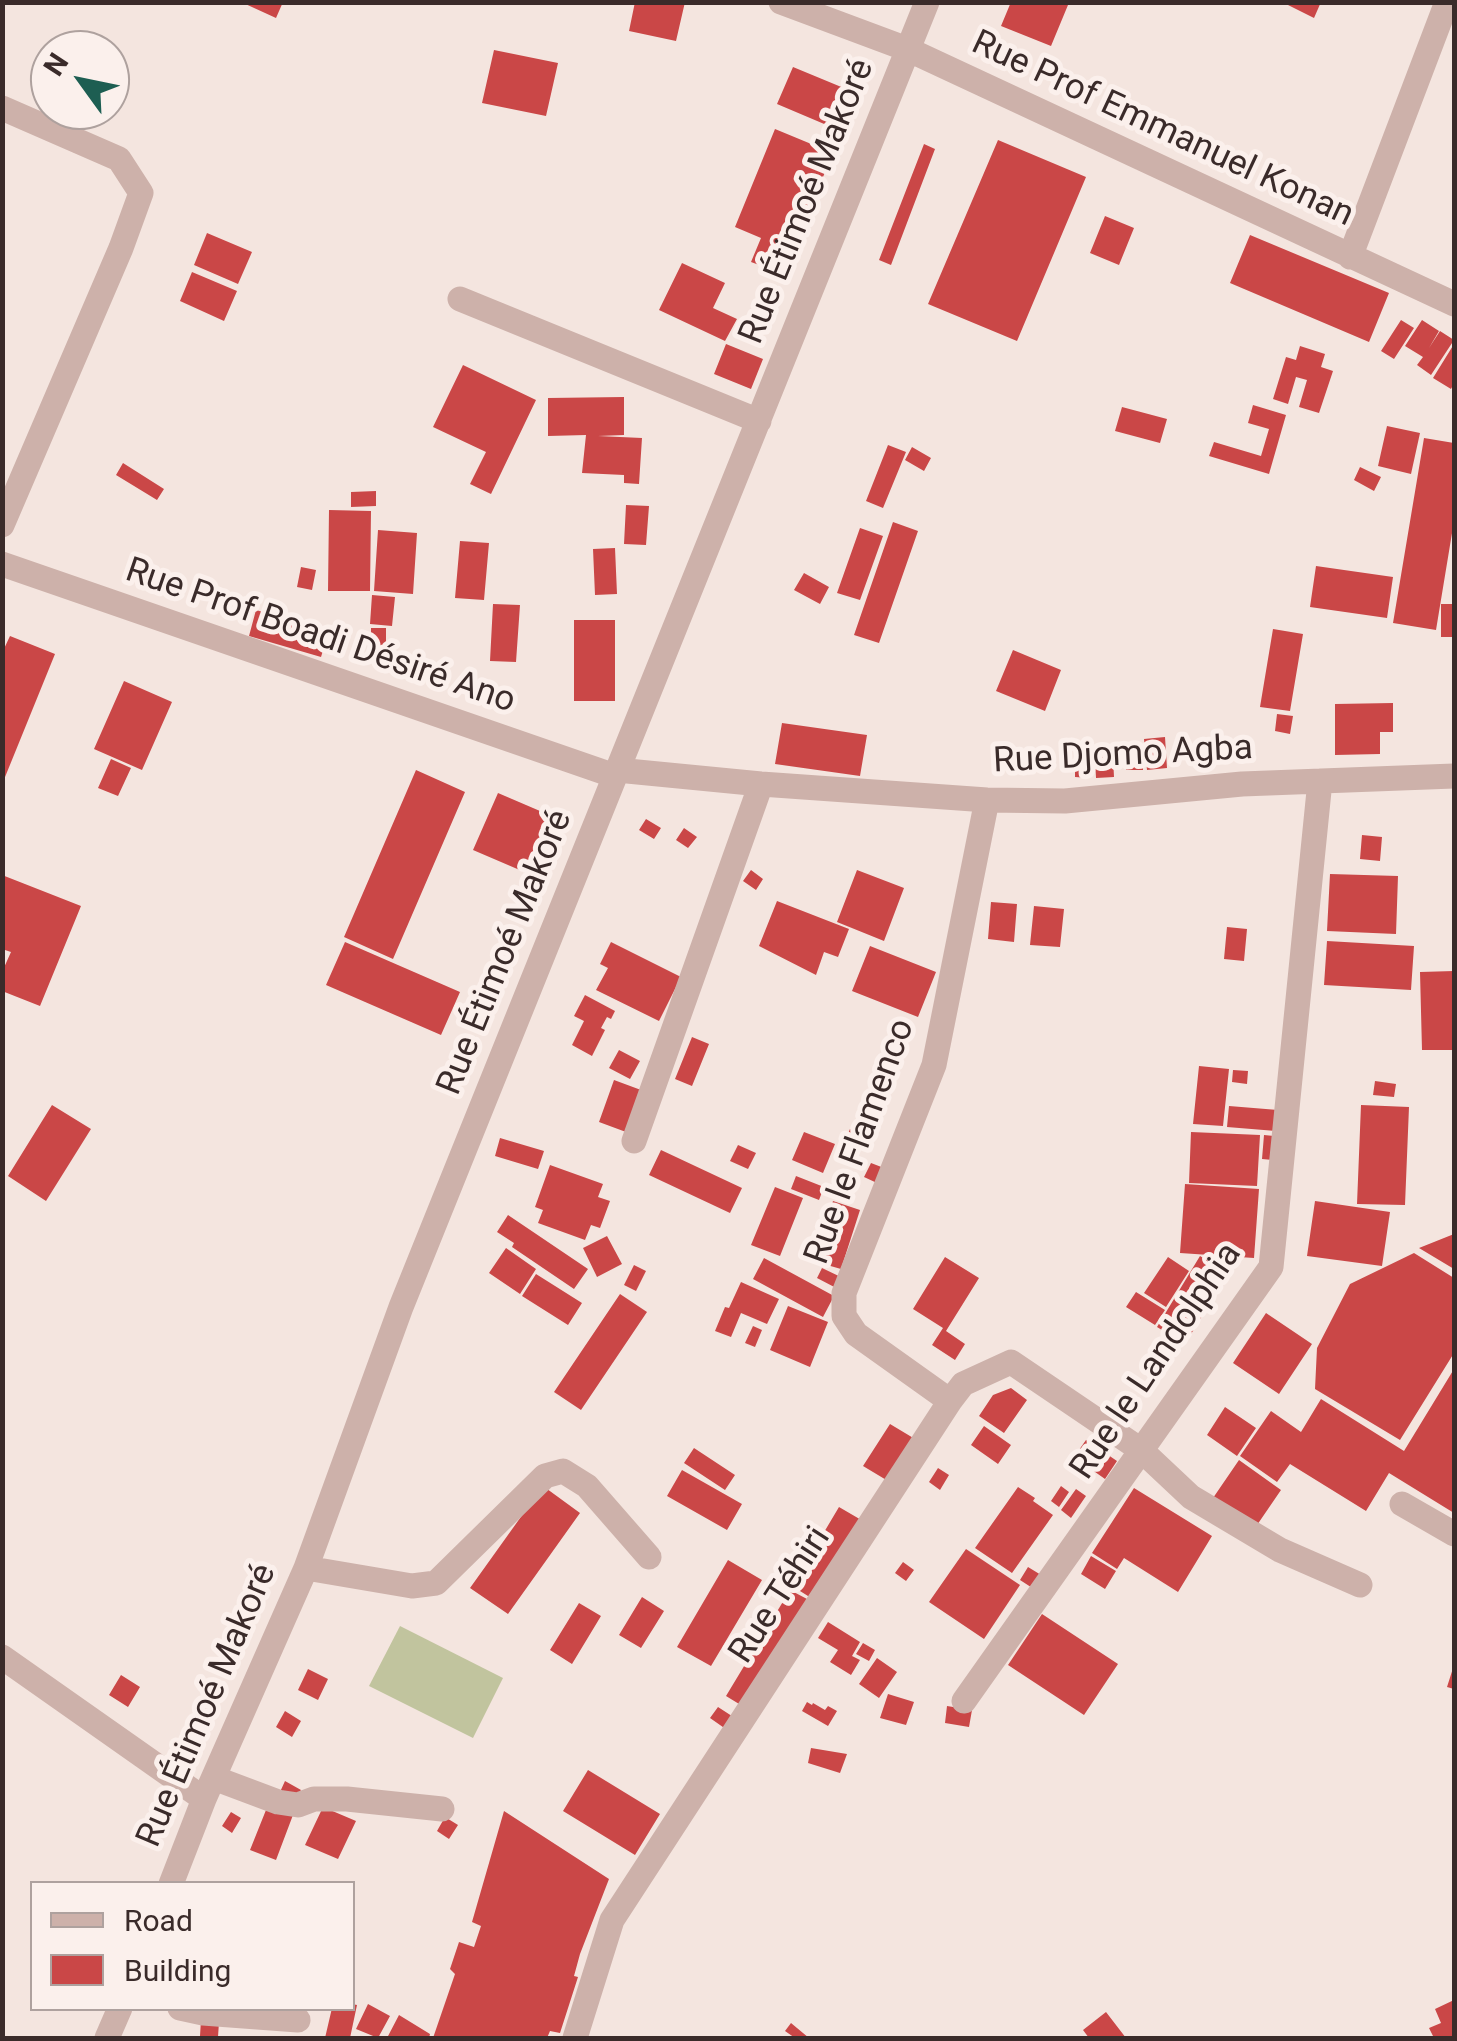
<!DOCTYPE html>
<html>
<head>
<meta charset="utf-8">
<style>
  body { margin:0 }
  #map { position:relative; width:1457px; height:2041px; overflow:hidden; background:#f4e5df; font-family:Roboto,sans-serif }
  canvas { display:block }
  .frame { position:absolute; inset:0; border:5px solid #3a2b2a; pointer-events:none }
  .legend { position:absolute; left:30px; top:1881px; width:325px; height:130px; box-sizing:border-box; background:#fbf0ec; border:2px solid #aea19e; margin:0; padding:12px 18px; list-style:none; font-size:30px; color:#3a2b2a }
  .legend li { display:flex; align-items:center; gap:20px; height:50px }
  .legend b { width:50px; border:2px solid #aea19e }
  .north { position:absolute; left:30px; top:30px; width:100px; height:100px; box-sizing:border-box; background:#fbf0ec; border:2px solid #aea19e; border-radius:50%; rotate:303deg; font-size:28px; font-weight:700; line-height:40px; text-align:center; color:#3a2b2a }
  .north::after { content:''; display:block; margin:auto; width:35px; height:45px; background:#1d5e52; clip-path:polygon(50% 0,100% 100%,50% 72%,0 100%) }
</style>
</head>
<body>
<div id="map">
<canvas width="1457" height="2041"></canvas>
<div class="frame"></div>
<ul class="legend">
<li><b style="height:12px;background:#cdb1aa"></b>Road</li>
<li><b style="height:28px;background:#ca4747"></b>Building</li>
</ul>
<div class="north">N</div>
</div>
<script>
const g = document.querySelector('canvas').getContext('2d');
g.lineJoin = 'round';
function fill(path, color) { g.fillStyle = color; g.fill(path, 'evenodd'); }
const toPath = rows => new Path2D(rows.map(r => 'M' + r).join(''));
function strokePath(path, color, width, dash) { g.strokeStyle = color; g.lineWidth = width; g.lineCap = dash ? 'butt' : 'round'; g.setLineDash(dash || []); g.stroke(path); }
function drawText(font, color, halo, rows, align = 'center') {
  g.font = font + ' Roboto,sans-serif'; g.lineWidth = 10; g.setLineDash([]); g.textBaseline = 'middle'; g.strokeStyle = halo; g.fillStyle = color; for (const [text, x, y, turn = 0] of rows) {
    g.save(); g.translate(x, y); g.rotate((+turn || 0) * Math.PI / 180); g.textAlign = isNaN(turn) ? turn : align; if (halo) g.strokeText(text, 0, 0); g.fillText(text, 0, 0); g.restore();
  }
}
fill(toPath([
  [400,1626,503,1678,473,1738,369,1686]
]), '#c1c49e');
fill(toPath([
  [241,2,283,2,276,18],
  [635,2,685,2,676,41,629,31],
  [1011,2,1063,2,1068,5,1051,46,1001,26],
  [1289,2,1321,2,1314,18,1288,5],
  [494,50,558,63,546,116,482,103],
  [793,67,851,91,836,129,777,104],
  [775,129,833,153,791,254,781,250,773,270,751,262,761,238,735,227],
  [998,140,1086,177,1017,341,928,304],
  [924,144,935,149,891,265,879,260],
  [1105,216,1134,228,1119,265,1090,253],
  [207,233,252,252,238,284,194,265],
  [1250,235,1389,293,1369,342,1230,283],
  [682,263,725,283,713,308,737,319,725,341,659,310],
  [192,272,237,291,224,321,180,301],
  [1401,320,1414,328,1394,359,1381,351],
  [1422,320,1439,331,1429,348,1440,331,1454,340,1431,375,1417,365,1423,357,1405,346],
  [726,344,763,359,751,389,714,374],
  [1454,344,1454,383,1451,389,1433,378],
  [1300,346,1325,354,1321,367,1333,371,1319,413,1299,407,1307,380,1296,377,1288,404,1273,399,1286,357,1296,360],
  [463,365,536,400,491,494,470,484,486,452,433,427],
  [624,397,624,435,598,436,642,438,639,484,624,483,624,475,582,473,586,435,548,436,548,398],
  [1253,405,1286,415,1269,474,1209,456,1214,442,1261,456,1269,429,1248,423],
  [1122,407,1167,419,1160,443,1115,431],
  [1387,426,1420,433,1411,474,1378,466],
  [1424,438,1454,443,1454,521,1436,630,1393,623],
  [888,445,906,452,883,508,866,501],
  [912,447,931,458,924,471,905,460],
  [123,463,164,489,157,500,116,475],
  [1360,467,1381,477,1374,491,1354,480],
  [376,491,376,506,351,507,351,492],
  [626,505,649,506,646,545,624,544],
  [329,510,371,511,370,591,328,591],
  [893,522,918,531,879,643,854,635],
  [860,528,883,536,860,600,837,593],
  [378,530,417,533,413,594,374,591],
  [460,541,489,543,484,600,455,598],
  [615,548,617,594,595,595,593,549],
  [1316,566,1393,577,1387,618,1310,607],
  [301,567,316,570,312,590,297,587],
  [804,573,829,587,820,604,794,590],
  [372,595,395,597,392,626,370,624],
  [493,604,520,605,516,662,490,661],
  [1441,604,1454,604,1454,637,1441,637],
  [256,610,329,631,321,657,249,636],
  [574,620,615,620,615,701,574,701],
  [371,628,386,628,386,663,371,663],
  [1273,629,1303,634,1290,711,1260,707],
  [10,636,55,654,3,782,2,653],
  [1013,650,1061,670,1045,711,996,691],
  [124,681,172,702,142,770,94,749],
  [1393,703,1393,732,1380,732,1380,754,1335,755,1335,704],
  [1277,714,1293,716,1290,734,1275,731],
  [782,723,867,735,860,776,775,764],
  [1165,737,1167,768,1147,770,1144,739],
  [1143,751,1143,770,1126,770,1125,752],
  [1113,757,1114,777,1096,778,1095,758],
  [111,759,131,768,118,796,98,788],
  [1075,759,1091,760,1090,778,1075,777],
  [416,770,465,792,393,959,344,937],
  [498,793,554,817,529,874,473,850],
  [646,819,661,828,654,839,639,830],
  [684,828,697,837,688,848,676,840],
  [1362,835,1382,837,1380,861,1360,859],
  [751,870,763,879,756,890,743,881],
  [857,870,904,888,884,941,837,922],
  [1330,874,1398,876,1396,934,1327,931],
  [2,875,81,906,40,1006,2,991,2,972,11,952,2,949],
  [777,901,849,929,838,957,824,952,816,975,759,946],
  [991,902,1017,904,1014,942,988,939],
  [1034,906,1064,909,1060,947,1030,945],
  [1227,927,1247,929,1244,961,1224,959],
  [1327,941,1414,946,1411,990,1324,985],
  [345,942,460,992,441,1035,326,985],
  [611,942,681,977,659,1021,596,990,608,968,600,964],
  [870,946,936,972,918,1017,852,991],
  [1454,971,1454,1050,1422,1050,1420,972],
  [585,995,615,1011,611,1019,607,1017,601,1028,605,1030,592,1056,572,1045,584,1021,574,1016],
  [692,1037,709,1044,692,1086,675,1079],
  [619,1050,640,1061,630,1079,609,1068],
  [1199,1066,1229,1069,1223,1126,1193,1124],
  [1233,1070,1248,1071,1247,1084,1232,1082],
  [614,1080,641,1090,626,1132,599,1122],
  [1375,1081,1396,1084,1394,1097,1373,1095],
  [52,1105,91,1129,46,1201,8,1176],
  [1361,1105,1409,1107,1405,1205,1357,1204],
  [1229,1106,1278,1110,1276,1131,1227,1127],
  [850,1129,874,1139,869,1151,845,1141],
  [804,1132,835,1144,823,1173,792,1160],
  [1191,1132,1260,1135,1257,1186,1189,1183],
  [1264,1135,1274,1136,1273,1160,1262,1159],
  [500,1138,544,1151,538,1169,495,1156],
  [738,1145,756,1153,748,1169,730,1161],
  [661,1150,742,1188,730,1213,649,1175],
  [871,1163,884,1168,877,1183,864,1177],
  [550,1165,603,1184,598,1197,610,1201,600,1228,591,1225,585,1240,538,1223,543,1210,535,1207],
  [796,1176,824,1187,819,1200,791,1189],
  [1185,1184,1259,1189,1254,1258,1180,1253],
  [775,1187,803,1198,780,1256,751,1245],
  [833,1201,860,1210,841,1269,813,1261],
  [1315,1201,1390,1212,1382,1266,1307,1256],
  [508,1215,588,1269,574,1289,512,1247,514,1243,497,1232],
  [1454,1234,1454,1269,1419,1248],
  [607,1236,622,1264,597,1277,583,1248],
  [506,1248,536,1269,520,1294,489,1273],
  [1414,1253,1454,1278,1454,1353,1400,1440,1315,1389,1317,1348,1350,1284],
  [1200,1256,1228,1273,1185,1344,1157,1327],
  [945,1257,979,1278,946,1331,965,1344,955,1360,932,1345,943,1328,913,1309],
  [1168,1257,1189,1271,1166,1307,1144,1293],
  [764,1258,834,1296,823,1317,753,1279],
  [634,1265,646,1271,636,1291,624,1285],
  [822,1268,845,1279,840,1290,817,1278],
  [536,1274,582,1303,568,1325,522,1296],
  [741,1282,779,1299,767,1324,741,1313,731,1337,715,1331,725,1307,729,1308],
  [1136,1292,1165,1310,1155,1325,1126,1307],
  [620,1294,647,1312,581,1410,554,1392],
  [788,1306,828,1322,810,1367,770,1350],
  [1266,1313,1312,1344,1279,1394,1233,1363],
  [753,1326,762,1330,755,1347,745,1343],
  [1454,1369,1454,1513,1389,1473,1366,1511,1290,1464,1277,1482,1240,1456,1271,1411,1301,1432,1321,1399,1404,1451],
  [1011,1388,1027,1400,1004,1433,979,1416,993,1395],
  [1225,1407,1256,1428,1237,1456,1207,1435],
  [890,1424,915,1439,888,1481,863,1466],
  [984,1426,1011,1445,998,1464,971,1445],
  [1086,1440,1117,1461,1105,1479,1074,1457],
  [694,1448,735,1475,725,1490,684,1463],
  [1239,1460,1281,1490,1255,1528,1213,1498],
  [938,1468,949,1475,940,1490,929,1482],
  [682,1470,742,1504,727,1530,667,1496],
  [543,1486,580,1513,508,1614,470,1588],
  [1061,1486,1069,1492,1059,1507,1051,1501],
  [1018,1487,1035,1498,1033,1501,1053,1515,1012,1573,975,1548],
  [1134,1488,1212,1536,1178,1592,1124,1558,1117,1569,1092,1553],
  [1076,1489,1086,1496,1071,1518,1061,1510],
  [839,1507,863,1521,816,1601,792,1586],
  [966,1549,1020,1585,984,1639,929,1602],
  [1091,1556,1116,1571,1105,1589,1081,1574],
  [728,1560,762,1580,711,1666,677,1647],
  [903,1562,914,1570,906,1581,895,1573],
  [1028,1567,1046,1578,1037,1591,1020,1580],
  [790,1590,807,1599,744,1707,726,1696],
  [642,1597,664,1611,641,1648,619,1635],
  [579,1603,601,1616,572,1664,550,1650],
  [1042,1614,1118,1664,1084,1715,1008,1665],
  [828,1622,860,1642,852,1656,860,1660,851,1675,830,1662,838,1650,818,1638],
  [863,1643,875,1650,869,1661,856,1654],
  [877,1658,897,1672,879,1698,859,1684],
  [1454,1665,1454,1689,1447,1687],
  [308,1669,328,1679,318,1700,298,1690],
  [121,1675,140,1687,128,1707,109,1695],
  [888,1694,914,1702,906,1725,880,1718],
  [807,1702,812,1705,813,1703,825,1710,828,1706,837,1711,828,1726,802,1711],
  [201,1706,216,1715,195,1750,180,1741],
  [947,1706,972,1710,969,1727,945,1723],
  [718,1707,738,1720,730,1732,710,1718],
  [285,1711,301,1721,292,1737,276,1727],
  [811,1748,847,1754,840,1773,808,1763],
  [588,1770,660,1814,635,1855,563,1811],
  [285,1781,301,1790,295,1800,280,1792],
  [268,1805,293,1815,276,1860,250,1850],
  [323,1807,356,1821,338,1859,305,1845],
  [504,1811,609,1879,580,1954,574,1976,578,1977,560,2033,550,2031,547,2038,433,2038,455,1974,450,1969,459,1942,474,1947,481,1926,472,1922],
  [231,1812,241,1818,232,1833,222,1826],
  [445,1817,458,1825,449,1839,437,1831],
  [1454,2000,1454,2038,1434,2038,1429,2028,1441,2023,1435,2009],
  [352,2004,357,2005,350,2038,325,2038,332,2008,352,2008],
  [368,2004,390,2016,378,2038,356,2029],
  [1106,2012,1126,2038,1089,2038,1083,2030],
  [399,2015,430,2034,429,2038,387,2038],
  [201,2020,219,2022,218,2037,200,2036],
  [791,2023,809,2038,795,2038,785,2031]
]), '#ca4747');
strokePath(toPath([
  [781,2,907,49,1454,304],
  [2,108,119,159,141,193,121,248,2,525],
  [1350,257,1447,2],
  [460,299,759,421],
  [2,564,615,776],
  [617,770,761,784,987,800,1065,801,1242,784,1454,776],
  [634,1141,761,784],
  [950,1401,856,1334,844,1316,844,1293,934,1065,987,800],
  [1402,1504,1454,1534],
  [306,1568,412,1586,436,1583,545,1476,563,1471,587,1486,649,1557],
  [2,1657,204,1799],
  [964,1701,1271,1267,1320,781],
  [214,1778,278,1802,298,1805,314,1799,347,1799,442,1809],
  [171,1884,204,1799,306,1568,401,1307,927,2],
  [180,2008,203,2013,298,2020],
  [107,2038,120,2008],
  [575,2038,612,1920,950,1401,963,1384,1011,1362,1141,1450,1191,1497,1280,1550,1360,1585]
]), '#cdb1aa', 25);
drawText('35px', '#3a2b2a', '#fbf0ec', [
  ["Rue Prof Emmanuel Konan",1162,130,25],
  ["Rue Étimoé Makoré",808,202,-68],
  ["Rue Prof Boadi Désiré Ano",320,637,19],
  ["Rue Djomo Agba",1123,756,-3],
  ["Rue Étimoé Makoré",506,953,-68],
  ["Rue le Flamenco",861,1142,-70],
  ["Rue le Landolphia",1157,1362,-56],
  ["Rue Téhiri",781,1596,-57],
  ["Rue Étimoé Makoré",208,1706,-67]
]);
</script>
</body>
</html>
